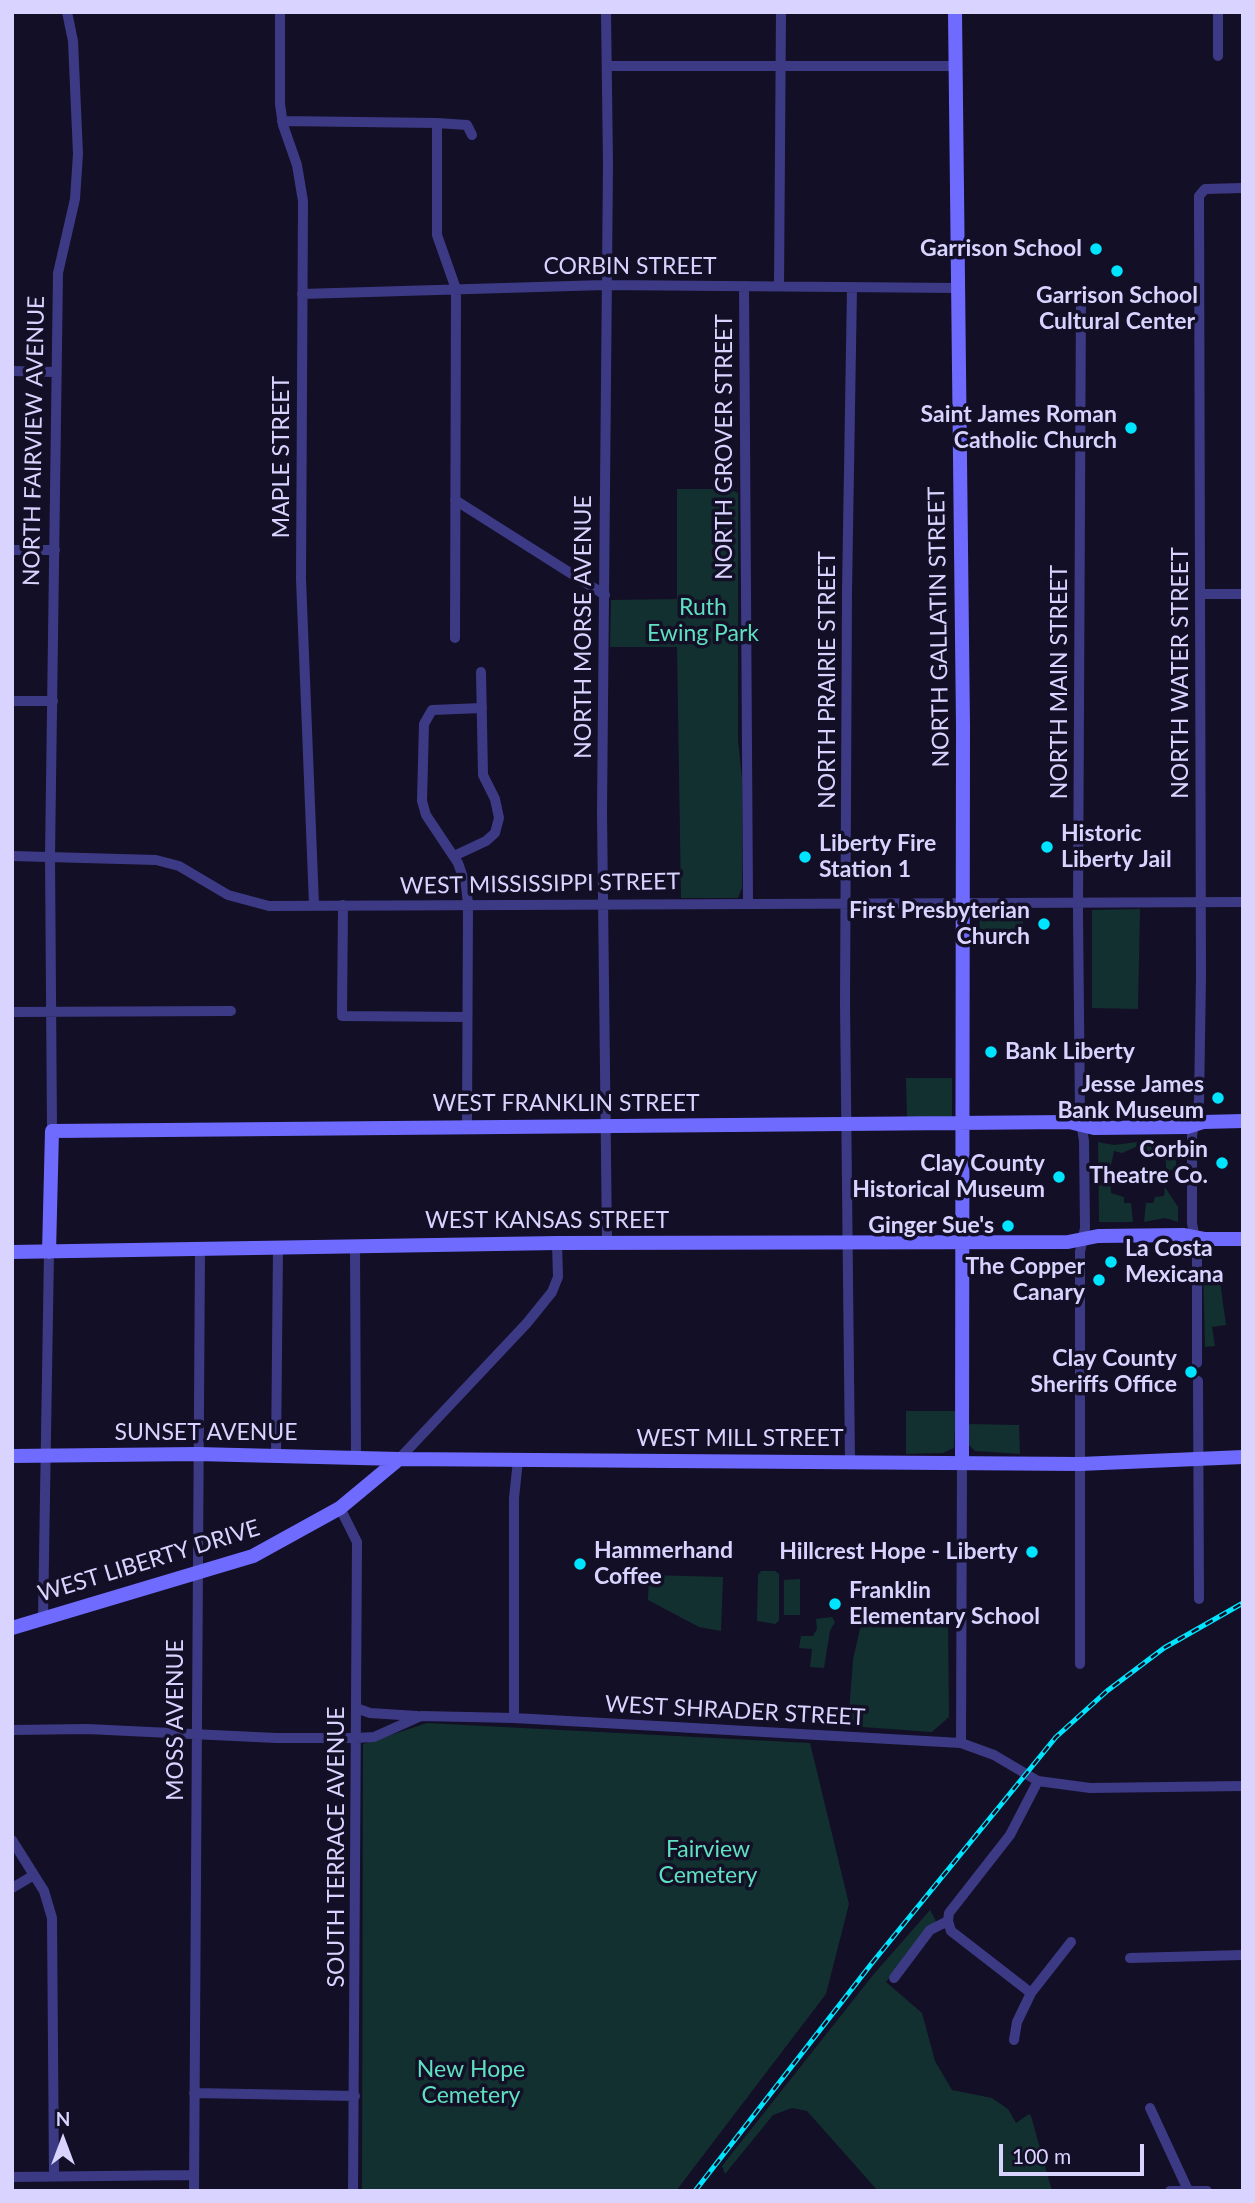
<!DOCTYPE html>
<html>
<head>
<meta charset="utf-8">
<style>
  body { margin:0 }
  #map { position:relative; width:1255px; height:2203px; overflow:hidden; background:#130f26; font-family:Lato,sans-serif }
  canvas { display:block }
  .frame { position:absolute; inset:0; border:14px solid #d9d4ff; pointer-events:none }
  .north { position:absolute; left:28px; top:2105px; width:70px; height:70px; -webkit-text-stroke:5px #130f26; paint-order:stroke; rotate:0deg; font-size:19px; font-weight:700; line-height:28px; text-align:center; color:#d9d4ff }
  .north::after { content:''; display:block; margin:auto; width:24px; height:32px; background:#d9d4ff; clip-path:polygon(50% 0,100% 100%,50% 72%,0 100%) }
  .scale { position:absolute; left:999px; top:2144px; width:145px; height:32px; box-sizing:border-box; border:4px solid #d9d4ff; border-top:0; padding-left:9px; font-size:21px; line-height:24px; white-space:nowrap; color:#d9d4ff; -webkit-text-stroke:5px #130f26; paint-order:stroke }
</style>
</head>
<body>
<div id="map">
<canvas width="1255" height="2203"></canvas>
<div class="frame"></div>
<div class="north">N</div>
<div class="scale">100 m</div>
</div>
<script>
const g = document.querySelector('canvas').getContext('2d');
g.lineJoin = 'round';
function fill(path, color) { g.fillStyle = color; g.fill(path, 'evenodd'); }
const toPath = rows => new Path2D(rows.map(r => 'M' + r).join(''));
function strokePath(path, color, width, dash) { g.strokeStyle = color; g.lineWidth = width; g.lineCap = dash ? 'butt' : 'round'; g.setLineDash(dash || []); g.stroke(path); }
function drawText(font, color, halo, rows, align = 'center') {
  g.font = font + ' Lato,sans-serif'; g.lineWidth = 7; g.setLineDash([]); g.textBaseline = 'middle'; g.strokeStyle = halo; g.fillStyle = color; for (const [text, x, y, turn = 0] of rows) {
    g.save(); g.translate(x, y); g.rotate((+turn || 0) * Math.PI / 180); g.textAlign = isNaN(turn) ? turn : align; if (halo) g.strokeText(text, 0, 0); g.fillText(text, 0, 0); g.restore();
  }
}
fill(toPath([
  [677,489,729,489,738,493,738,740,742,779,742,888,738,898,681,898,677,647,610,647,611,600,677,599],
  [1140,909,1138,1009,1092,1008,1092,910],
  [980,916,1023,916,1023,936,979,935],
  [906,1078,952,1078,952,1118,907,1119],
  [1098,1142,1114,1145,1137,1142,1136,1147,1122,1153,1114,1151,1110,1170,1111,1193,1124,1197,1124,1203,1131,1203,1133,1222,1099,1222],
  [1140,1142,1167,1142,1165,1147,1169,1150,1172,1146,1169,1142,1177,1142,1175,1155,1177,1170,1166,1170,1166,1161,1161,1156,1142,1152],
  [1165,1187,1178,1207,1178,1222,1165,1218,1144,1222,1146,1203,1153,1203,1155,1197,1164,1196],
  [1208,1267,1211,1282,1220,1281,1226,1325,1212,1327,1215,1346,1205,1347,1203,1268],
  [906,1411,956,1411,954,1448,943,1453,906,1454],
  [968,1424,1019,1425,1020,1454,975,1451,967,1443],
  [761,1571,775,1571,779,1574,779,1621,775,1624,757,1621,758,1575],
  [649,1575,723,1577,721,1631,699,1627,648,1600],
  [800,1579,800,1615,784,1615,784,1580],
  [891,1614,948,1618,949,1717,932,1732,848,1726,853,1660,861,1624],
  [832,1617,835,1622,830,1631,824,1668,810,1667,812,1649,799,1648,801,1636,813,1636,817,1629,816,1619],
  [427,1723,810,1743,849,1904,826,1994,676,2191,362,2191,363,1744],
  [930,1910,936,1921,886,1982,922,2013,935,2061,952,2090,992,2098,1008,2109,1016,2123,1029,2114,1031,2116,1052,2191,878,2191,807,2111,792,2108,773,2115,725,2174,722,2166,873,1975]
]), '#12302f');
strokePath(toPath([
  [280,12,280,104,283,125,297,165,303,201,301,579,314,905],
  [606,12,608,164,602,812,607,1242],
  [1218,12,1218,56],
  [607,66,955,66],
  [282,121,437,123,467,125,472,135],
  [437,123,437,235,456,289,455,638],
  [744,286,748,901],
  [779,286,781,12],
  [302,294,605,285,958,288],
  [12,371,56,372],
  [455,500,605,595],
  [12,550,55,550],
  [1201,594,1243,594],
  [12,701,53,701],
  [12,856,156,860,179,866,228,895,269,906,1243,902],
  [454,856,486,841,495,833,499,818,495,799,483,775,481,672],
  [343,905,342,1016,467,1017],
  [12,1012,231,1011],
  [467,1125,468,904,466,886,458,863,426,815,422,801,424,724,432,710,482,708],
  [52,1131,50,856,58,273,75,199,78,154,73,41,67,12],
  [355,1245,356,1458],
  [1197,1363,1197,1251,1192,1223,1192,1135,1199,1101,1201,977,1199,196,1205,189,1243,188],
  [1198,1381,1199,1599],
  [276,1456,278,1247],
  [399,1459,527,1323,552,1292,558,1277,557,1243],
  [850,1462,845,1003,847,591,852,287],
  [340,1508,357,1542,353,2191],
  [43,1618,49,1252],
  [1080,1664,1080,1252,1085,1228,1084,1141,1080,1115,1078,913,1081,293],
  [356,1708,370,1713,417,1716],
  [514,1718,514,1498,518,1460],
  [12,1730,87,1729,276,1738,356,1738,374,1737,421,1716,514,1718,961,1743,994,1755,1038,1781,1090,1788,1243,1786],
  [961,1743,962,1463],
  [12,1840,44,1891,52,1918,54,2176],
  [12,1888,34,1875],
  [948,1921,949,1913,1010,1835,1038,1781],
  [948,1921,951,1931,1031,1993],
  [1130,1958,1243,1955],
  [894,1978,930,1930,948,1921],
  [1014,2040,1017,2022,1031,1993,1071,1942],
  [194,2093,355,2096],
  [1150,2108,1187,2188],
  [12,2177,194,2175],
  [194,2191,200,1249],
  [1170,2191,1207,2191]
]), '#3d3a85', 10);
strokePath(toPath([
  [955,12,963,726,962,1463],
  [12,1252,557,1243,1068,1242,1098,1236,1183,1235,1204,1239,1243,1239],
  [49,1252,52,1131,1069,1122,1094,1128,1187,1127,1203,1122,1243,1121],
  [12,1456,197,1454,399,1459,1080,1464,1243,1457],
  [12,1628,253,1556,340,1508,399,1459]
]), '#6f6bff', 14);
const rail = toPath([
  [695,2191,872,1963,1056,1737,1107,1691,1164,1648,1243,1603]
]);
strokePath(rail, '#00e5ff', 5);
strokePath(rail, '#130f26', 2.5, [8]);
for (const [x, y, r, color] of [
  [1096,249,7,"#00e5ff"],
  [1117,271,7,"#00e5ff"],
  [1131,428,7,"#00e5ff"],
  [1047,847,7,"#00e5ff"],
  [805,857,7,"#00e5ff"],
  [1044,924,7,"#00e5ff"],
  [991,1052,7,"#00e5ff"],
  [1218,1098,7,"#00e5ff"],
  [1222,1163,7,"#00e5ff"],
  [1059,1177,7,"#00e5ff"],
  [1008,1226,7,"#00e5ff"],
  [1111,1262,7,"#00e5ff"],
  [1099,1280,7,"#00e5ff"],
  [1191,1372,7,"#00e5ff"],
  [1032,1552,7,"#00e5ff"],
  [580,1564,7,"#00e5ff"],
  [835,1604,7,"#00e5ff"]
]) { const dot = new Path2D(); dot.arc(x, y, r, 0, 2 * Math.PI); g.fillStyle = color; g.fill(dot); strokePath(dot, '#130f26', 2.5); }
drawText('bold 23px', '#d9d4ff', '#130f26', [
  ["Garrison School",1082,249],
  ["Garrison School",1117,296,"center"],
  ["Cultural Center",1117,322,"center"],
  ["Saint James Roman",1117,415],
  ["Catholic Church",1117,441],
  ["Historic",1061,834,"left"],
  ["Liberty Jail",1061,860,"left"],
  ["Liberty Fire",819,844,"left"],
  ["Station 1",819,870,"left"],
  ["First Presbyterian",1030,911],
  ["Church",1030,937],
  ["Bank Liberty",1005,1052,"left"],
  ["Jesse James",1204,1085],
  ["Bank Museum",1204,1111],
  ["Corbin",1208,1150],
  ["Theatre Co.",1208,1176],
  ["Clay County",1045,1164],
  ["Historical Museum",1045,1190],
  ["Ginger Sue's",994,1226],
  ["La Costa",1125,1249,"left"],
  ["Mexicana",1125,1275,"left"],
  ["The Copper",1085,1267],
  ["Canary",1085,1293],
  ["Clay County",1177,1359],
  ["Sheriffs Office",1177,1385],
  ["Hammerhand",594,1551,"left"],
  ["Coffee",594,1577,"left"],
  ["Hillcrest Hope - Liberty",1018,1552],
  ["Franklin",849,1591,"left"],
  ["Elementary School",849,1617,"left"]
], 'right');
drawText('23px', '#d9d4ff', '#130f26', [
  ["CORBIN STREET",630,267],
  ["NORTH FAIRVIEW AVENUE",34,441,-89],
  ["NORTH GROVER STREET",725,447,-90],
  ["MAPLE STREET",282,457,-90],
  ["NORTH MORSE AVENUE",584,627,-90],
  ["NORTH GALLATIN STREET",939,627,-91],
  ["NORTH WATER STREET",1181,673,-90],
  ["NORTH PRAIRIE STREET",828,680,-90],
  ["NORTH MAIN STREET",1060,682,-90],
  ["WEST MISSISSIPPI STREET",540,884,-1],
  ["WEST FRANKLIN STREET",566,1104],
  ["WEST KANSAS STREET",547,1221],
  ["SUNSET AVENUE",206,1433],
  ["WEST MILL STREET",740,1439],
  ["WEST LIBERTY DRIVE",149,1561,-17],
  ["WEST SHRADER STREET",735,1711,3],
  ["MOSS AVENUE",176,1720,-90],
  ["SOUTH TERRACE AVENUE",337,1847,-90]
]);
drawText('23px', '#5fe0c0', '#130f26', [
  ["Ruth",703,608],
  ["Ewing Park",703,634],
  ["Fairview",708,1850],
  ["Cemetery",708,1876],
  ["New Hope",471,2070],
  ["Cemetery",471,2096]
]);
</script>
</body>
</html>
